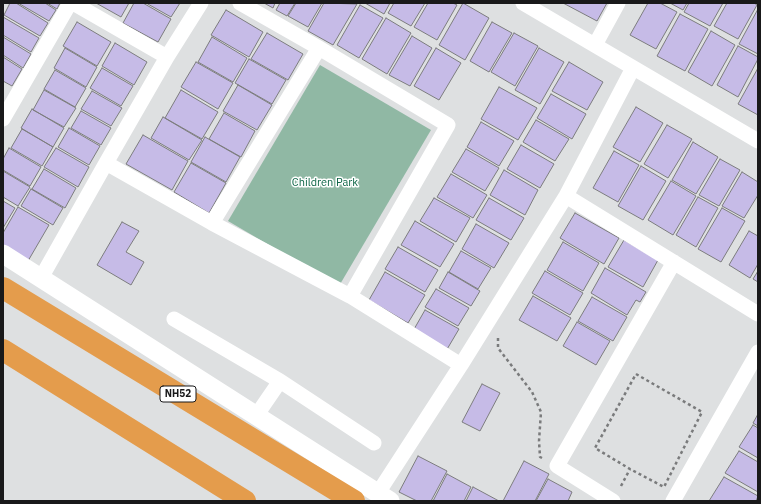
<!DOCTYPE html>
<html>
<head>
<meta charset="utf-8">
<style>
  body { margin:0 }
  #map { position:relative; width:761px; height:504px; overflow:hidden; background:#dee0e1; font-family:"IBM Plex Sans",sans-serif }
  canvas { display:block }
  .frame { position:absolute; inset:0; border:4px solid #19191a; pointer-events:none }
</style>
</head>
<body>
<div id="map">
<canvas width="761" height="504"></canvas>
<div class="frame"></div>
</div>
<script>
const g = document.querySelector('canvas').getContext('2d');
g.lineJoin = 'round';
function fill(path, color) { g.fillStyle = color; g.fill(path, 'evenodd'); }
const toPath = rows => new Path2D(rows.map(r => 'M' + r).join(''));
function strokePath(path, color, width, dash) { g.strokeStyle = color; g.lineWidth = width; g.lineCap = dash ? 'butt' : 'round'; g.setLineDash(dash || []); g.stroke(path); }
function drawText(font, color, halo, rows, align = 'center') {
  g.font = font + ' "IBM Plex Sans",sans-serif'; g.lineWidth = 3; g.setLineDash([]); g.textBaseline = 'middle'; g.strokeStyle = halo; g.fillStyle = color; for (const [text, x, y, turn = 0] of rows) {
    g.save(); g.translate(x, y); g.rotate((+turn || 0) * Math.PI / 180); g.textAlign = isNaN(turn) ? turn : align; if (halo) g.strokeText(text, 0, 0); g.fillText(text, 0, 0); g.restore();
  }
}
fill(toPath([
  [320,65,431,130,339,286,228,221]
]), '#90b8a4');
const building = toPath([
  [10,3,16,3,48,23,40,36,4,15,10,3],
  [18,3,45,3,56,10,49,21,18,3],
  [47,3,60,3,57,9,47,3],
  [96,3,129,3,121,17,96,3],
  [134,3,143,3,171,19,158,42,123,23,134,3],
  [146,3,180,3,171,17,146,3],
  [264,3,275,3,273,8,264,3],
  [280,3,295,3,287,16,276,10,280,3],
  [296,3,322,3,308,27,288,16,296,3],
  [324,3,357,4,333,45,308,31,324,3],
  [365,3,390,3,384,14,365,3],
  [394,3,425,3,411,26,388,13,394,3],
  [428,3,453,3,457,5,437,40,414,27,428,3],
  [463,3,489,18,465,60,439,45,463,3],
  [563,3,607,3,597,21,563,3],
  [648,3,660,3,677,12,656,49,630,35,648,3],
  [670,3,687,3,683,10,670,3],
  [689,3,723,3,710,26,684,12,689,3],
  [727,3,754,3,757,5,738,39,714,26,727,3],
  [360,5,383,18,359,58,337,45,360,5],
  [758,9,758,54,739,44,758,9],
  [226,10,263,32,249,57,211,35,226,10],
  [680,14,708,29,685,71,657,56,680,14],
  [3,17,39,38,31,52,3,35,3,17],
  [386,18,411,33,387,74,362,59,386,18],
  [77,22,111,42,97,66,63,46,77,22],
  [492,22,512,33,489,72,470,61,492,22],
  [711,31,735,45,712,86,688,72,711,31],
  [267,33,303,54,288,80,251,59,267,33],
  [514,33,538,46,515,86,491,72,514,33],
  [412,36,432,48,410,86,389,75,412,36],
  [3,37,31,54,23,68,3,55,3,37],
  [212,37,247,58,233,82,198,62,212,37],
  [115,43,147,62,134,85,102,66,115,43],
  [738,46,758,57,758,59,738,97,717,85,738,46],
  [65,48,97,67,86,87,54,68,65,48],
  [436,48,461,63,439,100,414,86,436,48],
  [539,48,564,62,540,104,515,90,539,48],
  [3,57,22,69,12,86,3,81,3,57],
  [249,59,286,80,272,104,235,83,249,59],
  [196,62,233,83,218,109,181,87,196,62],
  [569,62,603,82,587,110,552,91,569,62],
  [102,68,133,86,121,106,90,88,102,68],
  [758,68,758,115,738,104,758,68],
  [55,70,86,88,75,107,44,89,55,70],
  [238,85,272,105,257,130,223,111,238,85],
  [499,87,537,108,518,140,481,119,499,87],
  [44,90,76,108,64,127,33,110,44,90],
  [181,90,218,112,202,139,165,118,181,90],
  [92,91,122,108,111,126,81,109,92,91],
  [551,94,586,114,572,139,537,118,551,94],
  [636,107,663,123,640,162,613,147,636,107],
  [32,109,64,128,53,147,21,128,32,109],
  [81,111,111,128,101,145,71,128,81,111],
  [224,113,255,131,241,157,209,139,224,113],
  [163,117,202,140,189,160,151,138,163,117],
  [536,120,569,139,555,161,523,142,536,120],
  [481,122,514,141,499,166,467,147,481,122],
  [667,125,692,139,668,178,644,164,667,125],
  [69,128,100,146,89,165,58,147,69,128],
  [22,129,53,147,42,166,11,148,22,129],
  [143,135,188,161,172,190,126,164,143,135],
  [205,137,240,157,226,182,191,162,205,137],
  [693,142,718,157,696,194,672,180,693,142],
  [521,145,554,164,540,188,507,169,521,145],
  [9,148,41,167,30,186,3,170,3,159,9,148],
  [56,148,89,167,78,187,44,167,56,148],
  [466,149,499,168,485,191,452,172,466,149],
  [614,151,639,165,618,202,593,188,614,151],
  [720,159,740,170,719,206,699,195,720,159],
  [191,163,226,183,209,213,174,192,191,163],
  [641,166,666,181,643,220,618,206,641,166],
  [44,169,76,188,65,208,32,189,44,169],
  [504,170,538,190,525,215,490,195,504,170],
  [3,171,30,187,18,206,3,197,3,171],
  [742,172,758,182,758,195,744,218,722,206,742,172],
  [451,174,487,195,473,218,437,197,451,174],
  [671,181,696,196,673,235,648,220,671,181],
  [31,189,63,208,53,225,21,206,31,189],
  [698,197,718,208,696,247,676,235,698,197],
  [434,198,470,218,456,242,420,221,434,198],
  [489,198,524,218,511,240,476,220,489,198],
  [3,201,15,208,3,228,3,201],
  [18,207,49,225,28,261,3,247,3,233,18,207],
  [722,208,745,221,721,262,698,249,722,208],
  [575,213,619,238,604,264,560,238,575,213],
  [415,221,454,244,440,267,401,245,415,221],
  [122,222,139,231,126,252,144,262,131,285,97,265,122,222],
  [476,224,509,243,494,268,462,249,476,224],
  [749,231,758,236,758,264,750,278,729,265,749,231],
  [624,240,658,260,643,287,608,267,624,240],
  [563,242,599,263,583,291,547,270,563,242],
  [398,247,438,270,425,292,385,269,398,247],
  [461,251,491,268,478,289,449,272,461,251],
  [605,268,646,292,640,302,636,300,627,315,591,293,605,268],
  [545,271,583,293,570,315,532,293,545,271],
  [758,271,758,282,753,279,758,271],
  [385,272,425,295,408,323,369,300,385,272],
  [448,272,480,291,471,306,439,288,448,272],
  [436,289,469,308,458,326,425,307,436,289],
  [533,296,571,318,557,341,519,320,533,296],
  [592,297,627,317,613,341,578,321,592,297],
  [425,310,459,329,446,351,413,331,425,310],
  [577,322,610,341,596,365,563,346,577,322],
  [482,384,500,393,480,431,462,422,482,384],
  [758,414,758,426,753,423,758,414],
  [753,425,758,428,758,458,739,447,753,425],
  [739,451,758,462,758,492,725,473,739,451],
  [418,456,447,471,431,501,417,501,399,492,418,456],
  [524,461,549,474,535,501,503,501,524,461],
  [447,474,471,487,464,501,433,501,447,474],
  [724,477,758,496,756,501,709,501,724,477],
  [548,479,572,492,568,501,536,501,548,479],
  [473,487,499,501,466,501,473,487]
]);
fill(building, '#c6bbe7');
strokePath(building, '#7c7c7e', 1);
strokePath(toPath([
  [498,338,498,348,532,392,541,412,539,441,540,457,542,458],
  [636,374,702,412,664,487,630,469,595,448,636,374],
  [621,486,630,469]
]), '#7a7b7c', 2.5, [3, 3]);
strokePath(toPath([
  [73,3,167,57,201,3],
  [240,3,319,48,448,125,350,296],
  [523,3,758,141],
  [595,45,618,3],
  [3,119,70,3],
  [106,163,212,223,350,296,461,365,378,493],
  [566,196,758,314],
  [212,223,319,48],
  [41,278,106,163,167,57],
  [174,319,280,381,256,416],
  [461,365,566,196,633,68],
  [280,381,374,443],
  [613,501,557,466,674,262],
  [673,501,758,352]
]), '#fff', 15);
strokePath(toPath([
  [3,254,390,501]
]), '#fff', 19);
strokePath(toPath([
  [3,288,354,501],
  [3,350,245,501]
]), '#e49c4c', 22);
for (const [x, y, w] of [
  [178,394,36]
]) { const box = new Path2D(); box.roundRect(x - w / 2, y - 8, w, 16, 3); g.fillStyle = '#fff'; g.fill(box); strokePath(box, '#19191a', 1); }
drawText('bold 10px', '#19191a', null, [
  ["NH52",178,394]
]);
drawText('11px', '#0d6546', '#fff', [
  ["Children Park",325,183]
]);
</script>
</body>
</html>
